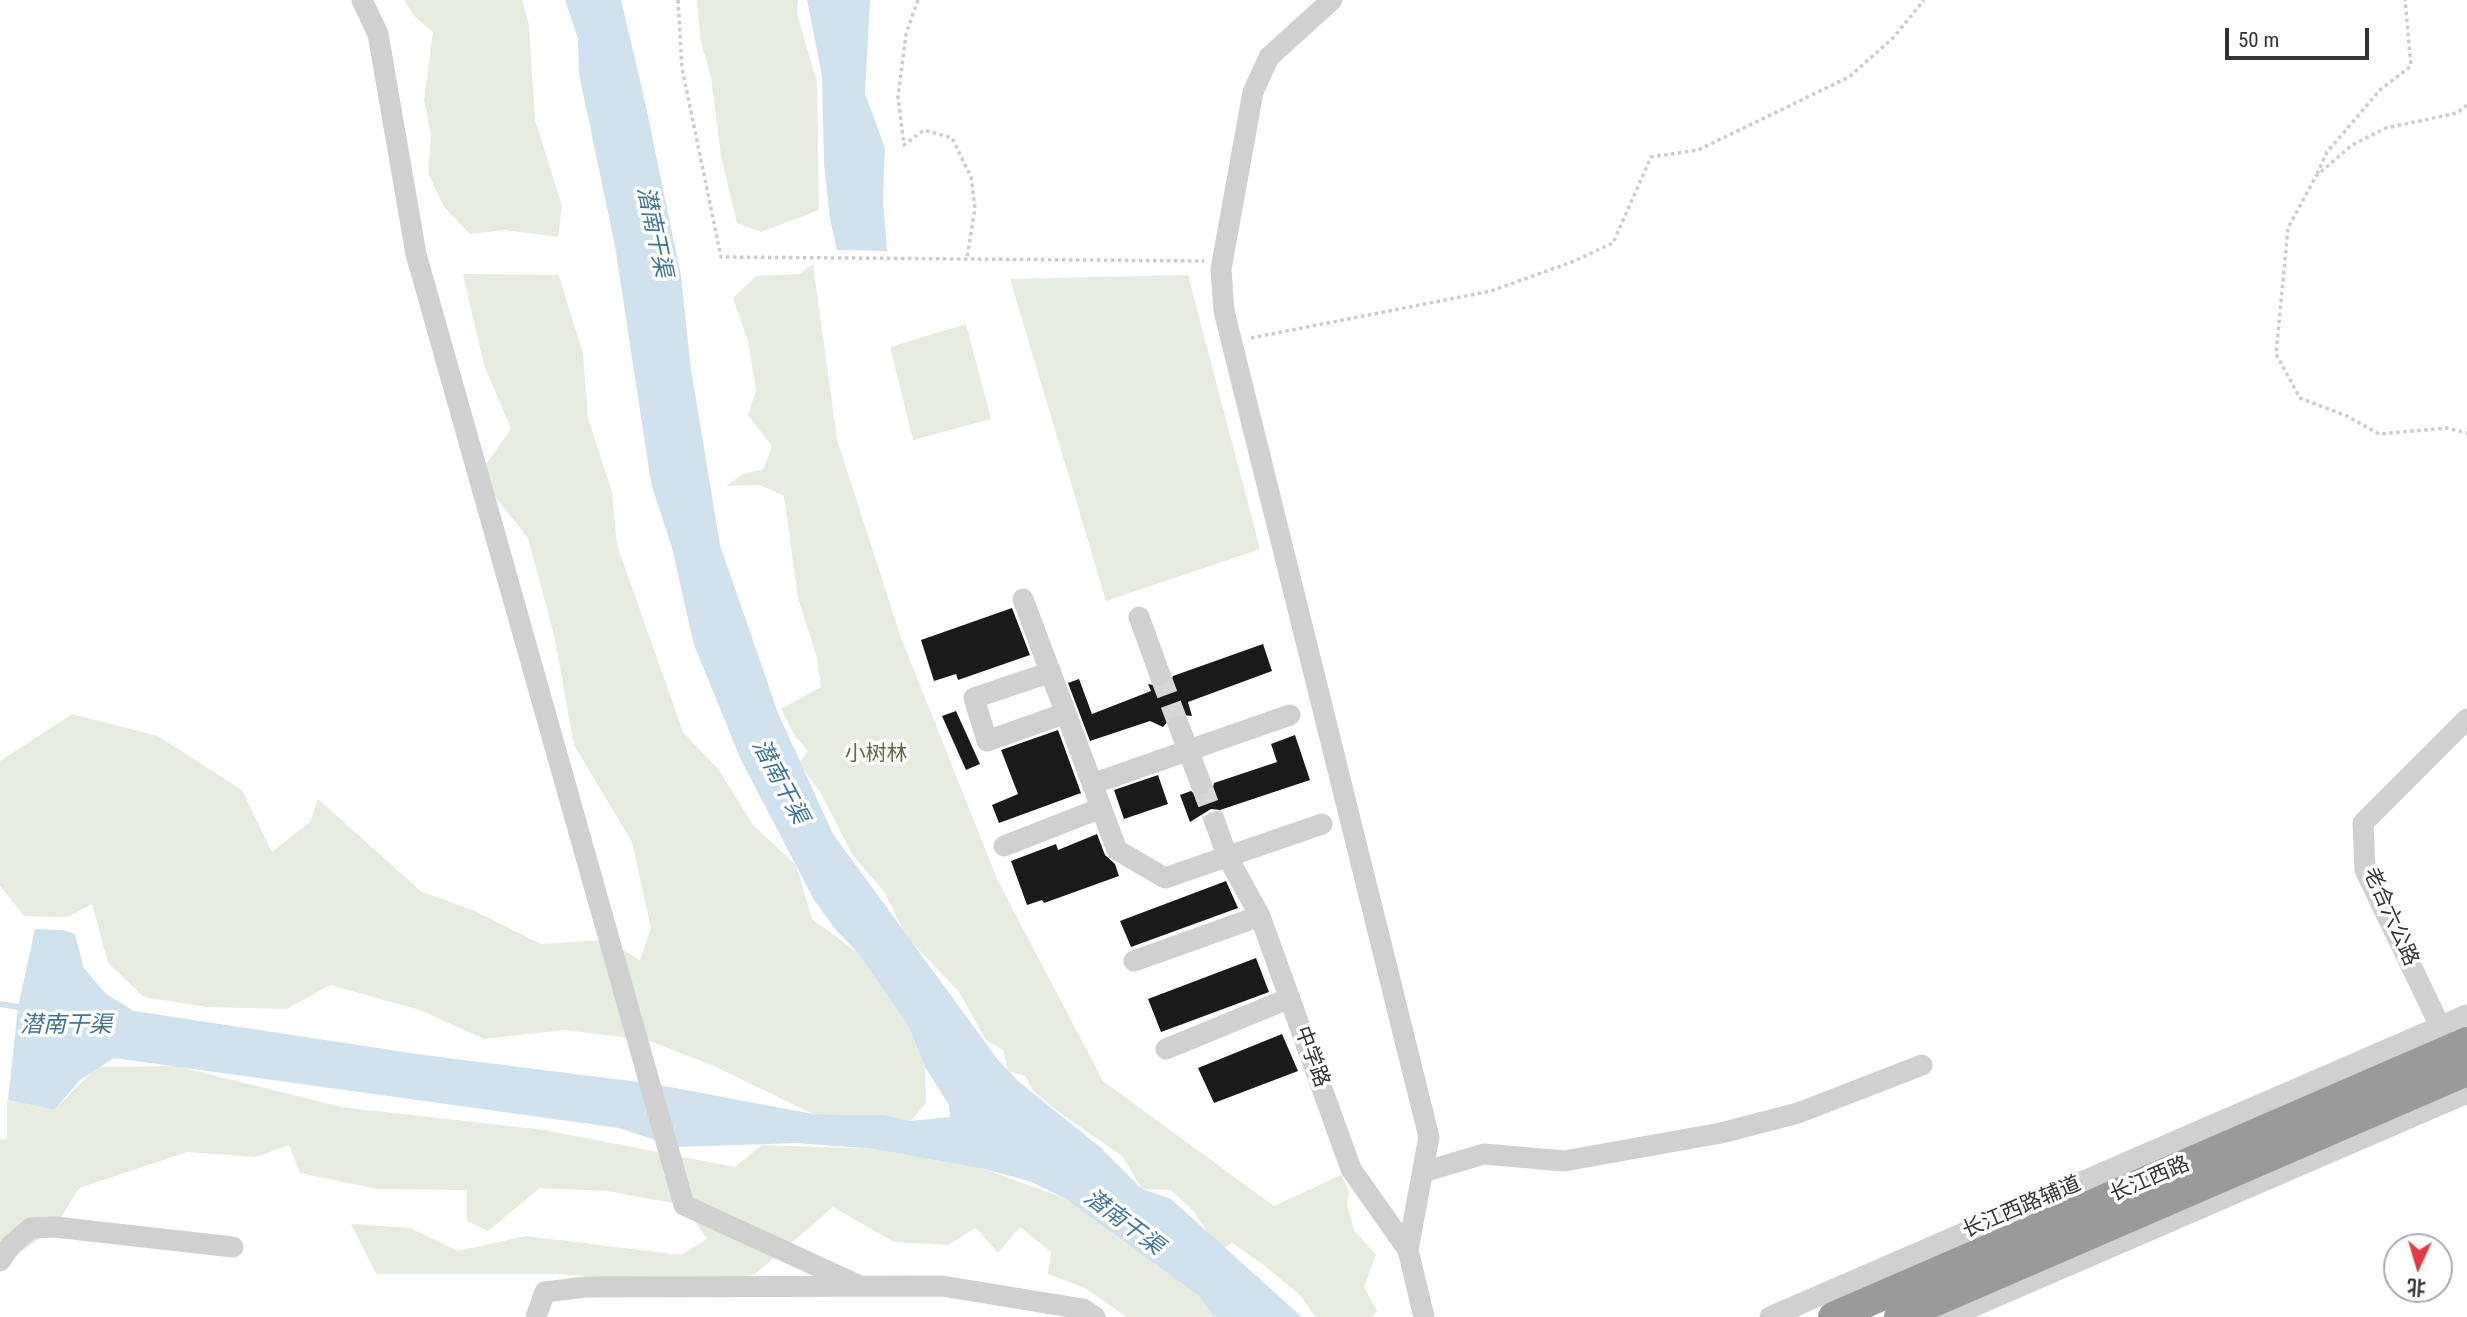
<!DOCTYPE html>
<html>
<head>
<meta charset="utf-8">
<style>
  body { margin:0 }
  #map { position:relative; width:2467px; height:1317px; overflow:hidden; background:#fff; font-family:"Roboto Condensed","Noto Sans SC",sans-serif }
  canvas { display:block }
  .north { position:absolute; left:2383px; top:1233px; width:70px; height:70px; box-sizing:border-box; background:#fff; border:2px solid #adadad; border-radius:50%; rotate:184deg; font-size:19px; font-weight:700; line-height:28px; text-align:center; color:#333 }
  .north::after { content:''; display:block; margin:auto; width:24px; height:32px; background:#e63946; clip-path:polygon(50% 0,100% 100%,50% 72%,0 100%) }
  .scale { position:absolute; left:2225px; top:28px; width:144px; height:32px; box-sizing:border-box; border:4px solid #333; border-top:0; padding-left:9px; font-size:21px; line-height:24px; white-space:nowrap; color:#333; -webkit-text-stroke:5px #fff; paint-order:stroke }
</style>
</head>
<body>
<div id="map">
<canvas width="2467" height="1317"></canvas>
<div class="north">北</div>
<div class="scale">50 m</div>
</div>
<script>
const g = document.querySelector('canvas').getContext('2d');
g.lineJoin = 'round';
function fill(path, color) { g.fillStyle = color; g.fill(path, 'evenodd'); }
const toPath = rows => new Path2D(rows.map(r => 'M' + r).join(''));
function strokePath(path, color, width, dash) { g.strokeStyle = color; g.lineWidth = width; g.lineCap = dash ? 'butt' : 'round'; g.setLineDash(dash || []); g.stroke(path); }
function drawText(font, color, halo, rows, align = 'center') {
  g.font = font + ' "Roboto Condensed","Noto Sans SC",sans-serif'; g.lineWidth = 7; g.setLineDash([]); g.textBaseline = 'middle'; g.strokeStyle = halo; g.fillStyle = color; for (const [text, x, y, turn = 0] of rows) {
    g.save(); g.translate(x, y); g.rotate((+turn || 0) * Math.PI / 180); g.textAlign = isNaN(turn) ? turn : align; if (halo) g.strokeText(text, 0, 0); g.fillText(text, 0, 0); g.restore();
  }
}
fill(toPath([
  [404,0,522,0,529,25,535,120,562,206,558,237,505,230,470,234,444,207,428,173,431,136,424,100,433,32,414,16],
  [697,0,798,0,797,14,817,82,819,210,761,232,737,223,721,156,711,77,700,38],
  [813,264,837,439,900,635,998,881,1103,1081,1274,1206,1341,1175,1349,1191,1347,1205,1354,1230,1376,1255,1364,1287,1377,1311,1373,1317,1315,1317,1300,1295,1262,1264,1232,1243,1220,1251,1194,1212,1171,1190,1142,1189,1122,1156,1053,1108,1032,1089,1025,1076,1008,1071,1003,1050,986,1040,959,992,906,936,885,893,852,854,820,792,799,763,808,751,795,736,781,709,821,687,817,658,798,598,784,496,760,485,726,486,741,475,763,469,772,446,748,415,756,390,748,341,733,298,756,276,799,274],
  [463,274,559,275,583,354,588,418,612,492,617,545,683,732,718,769,754,826,796,865,812,919,857,952,908,1025,925,1067,926,1103,911,1121,884,1115,813,1114,714,1066,647,1040,564,1030,484,1039,420,1010,330,985,287,1009,207,1007,144,997,108,963,92,904,68,917,24,916,0,886,0,761,72,714,158,736,242,790,272,852,310,822,318,799,422,892,473,910,541,944,606,940,640,960,651,928,632,842,574,745,554,635,528,538,478,475,511,429,484,365],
  [1188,275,1260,549,1106,601,1010,279],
  [966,324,991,419,913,440,890,347],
  [176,1066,341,1107,544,1130,735,1167,762,1145,874,1149,984,1169,1064,1198,1199,1296,1221,1317,1127,1317,1085,1288,1048,1274,1051,1252,1020,1227,998,1253,976,1228,948,1245,894,1242,833,1207,754,1275,693,1284,558,1274,376,1274,351,1224,410,1228,458,1251,526,1236,681,1255,707,1239,684,1205,607,1191,540,1188,488,1231,467,1221,467,1190,377,1189,300,1173,289,1145,256,1157,187,1152,79,1188,55,1227,0,1267,0,1140,7,1139,7,1100,54,1110,97,1067]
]), '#e6ecdf');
fill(toPath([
  [565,0,621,0,644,97,681,276,691,369,720,545,778,713,833,834,998,1060,1019,1082,1100,1147,1142,1189,1171,1199,1302,1317,1215,1317,1199,1296,1064,1198,1029,1181,984,1169,874,1149,797,1143,676,1147,619,1128,114,1058,80,1080,54,1110,8,1100,18,1007,35,929,63,930,75,934,84,968,106,994,134,1011,417,1054,654,1084,813,1114,884,1115,911,1121,950,1117,949,1105,925,1067,908,1025,857,952,835,929,814,900,741,760,694,645,672,548,651,483,615,246,579,74,578,39],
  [807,0,870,0,865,93,885,148,883,200,887,251,837,250,830,219,824,164,822,76]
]), '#cfe2ee');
strokePath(toPath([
  [0,1004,18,1007]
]), '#cfe2ee', 6);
fill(toPath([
  [1012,608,1030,655,958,680,956,674,934,681,921,640],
  [1263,644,1272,671,1188,702,1192,716,1174,714,1163,727,1150,721,1090,741,1068,683,1079,679,1092,714,1151,691,1148,684,1164,687,1170,683,1173,676],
  [956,711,980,764,966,770,942,716],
  [1058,730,1081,793,999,823,992,805,1018,794,1001,750],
  [1295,735,1310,780,1220,810,1211,809,1190,822,1180,795,1191,791,1198,797,1205,796,1212,792,1214,783,1277,762,1271,744],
  [1158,775,1168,804,1124,819,1114,790],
  [1097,834,1105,855,1115,864,1119,876,1044,903,1042,900,1027,905,1011,861,1056,844,1058,850],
  [1226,881,1238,908,1131,947,1120,921],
  [1256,958,1269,992,1161,1032,1148,999],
  [1282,1034,1298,1071,1214,1103,1198,1068]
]), '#1a1a1a');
strokePath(toPath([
  [1160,675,1179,726],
  [1201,784,1215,822]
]), '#d6d6d6', 21, [21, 10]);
strokePath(toPath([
  [678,0,682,68,721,257,1204,261],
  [918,0,906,34,898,97,904,145,924,130,952,138,971,177,975,208,967,258],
  [2467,105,2457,113,2386,128,2352,145,2316,176,2288,228,2276,354,2300,398,2347,416,2379,434,2447,428,2467,433],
  [2317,174,2327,152,2380,90,2411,66,2405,0],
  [1251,338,1491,291,1572,262,1613,243,1651,157,1698,150,1849,77,1894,37,1924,0]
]), '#cdcdcd', 3.5, [3.5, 3.5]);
strokePath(toPath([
  [362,0,378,34,416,254,684,1205,860,1286],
  [1332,0,1269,57,1253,92,1221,269,1224,311,1429,1137,1408,1250,1424,1317],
  [1023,599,1117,850,1165,878,1322,824],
  [1139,617,1160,675],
  [1051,672,974,698,987,741,1066,713],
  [1179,726,1201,784],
  [1092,784,1290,715],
  [1215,822,1227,856,1260,916,1351,1169,1408,1250],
  [1004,846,1101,808],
  [1134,961,1260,916],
  [2440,1026,2365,870,2363,823,2467,719],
  [1166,1049,1290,998],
  [1423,1172,1484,1154,1564,1161,1721,1133,1798,1113,1922,1065],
  [0,1261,11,1245,31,1228,55,1227,233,1247],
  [536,1317,545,1292,586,1287,942,1286,1083,1309,1095,1317],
  [1770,1317,2467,1015],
  [1949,1317,2467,1093]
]), '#d0d0d0', 21);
strokePath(toPath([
  [1833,1317,2467,1042],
  [1899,1317,2467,1071]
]), '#9a9a9a', 30);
drawText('21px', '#56703f', '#fff', [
  ["小树林",876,755]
]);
drawText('21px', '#333', '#fff', [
  ["老合六公路",2390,917,66],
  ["中学路",1311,1057,70],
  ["长江西路",2150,1180,-23],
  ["长江西路辅道",2022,1208,-23]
]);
drawText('italic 23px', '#3f7597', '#fff', [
  ["潜南干渠",653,232,78],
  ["潜南干渠",779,782,62],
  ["潜南干渠",66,1026],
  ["潜南干渠",1123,1223,37]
]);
</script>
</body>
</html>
